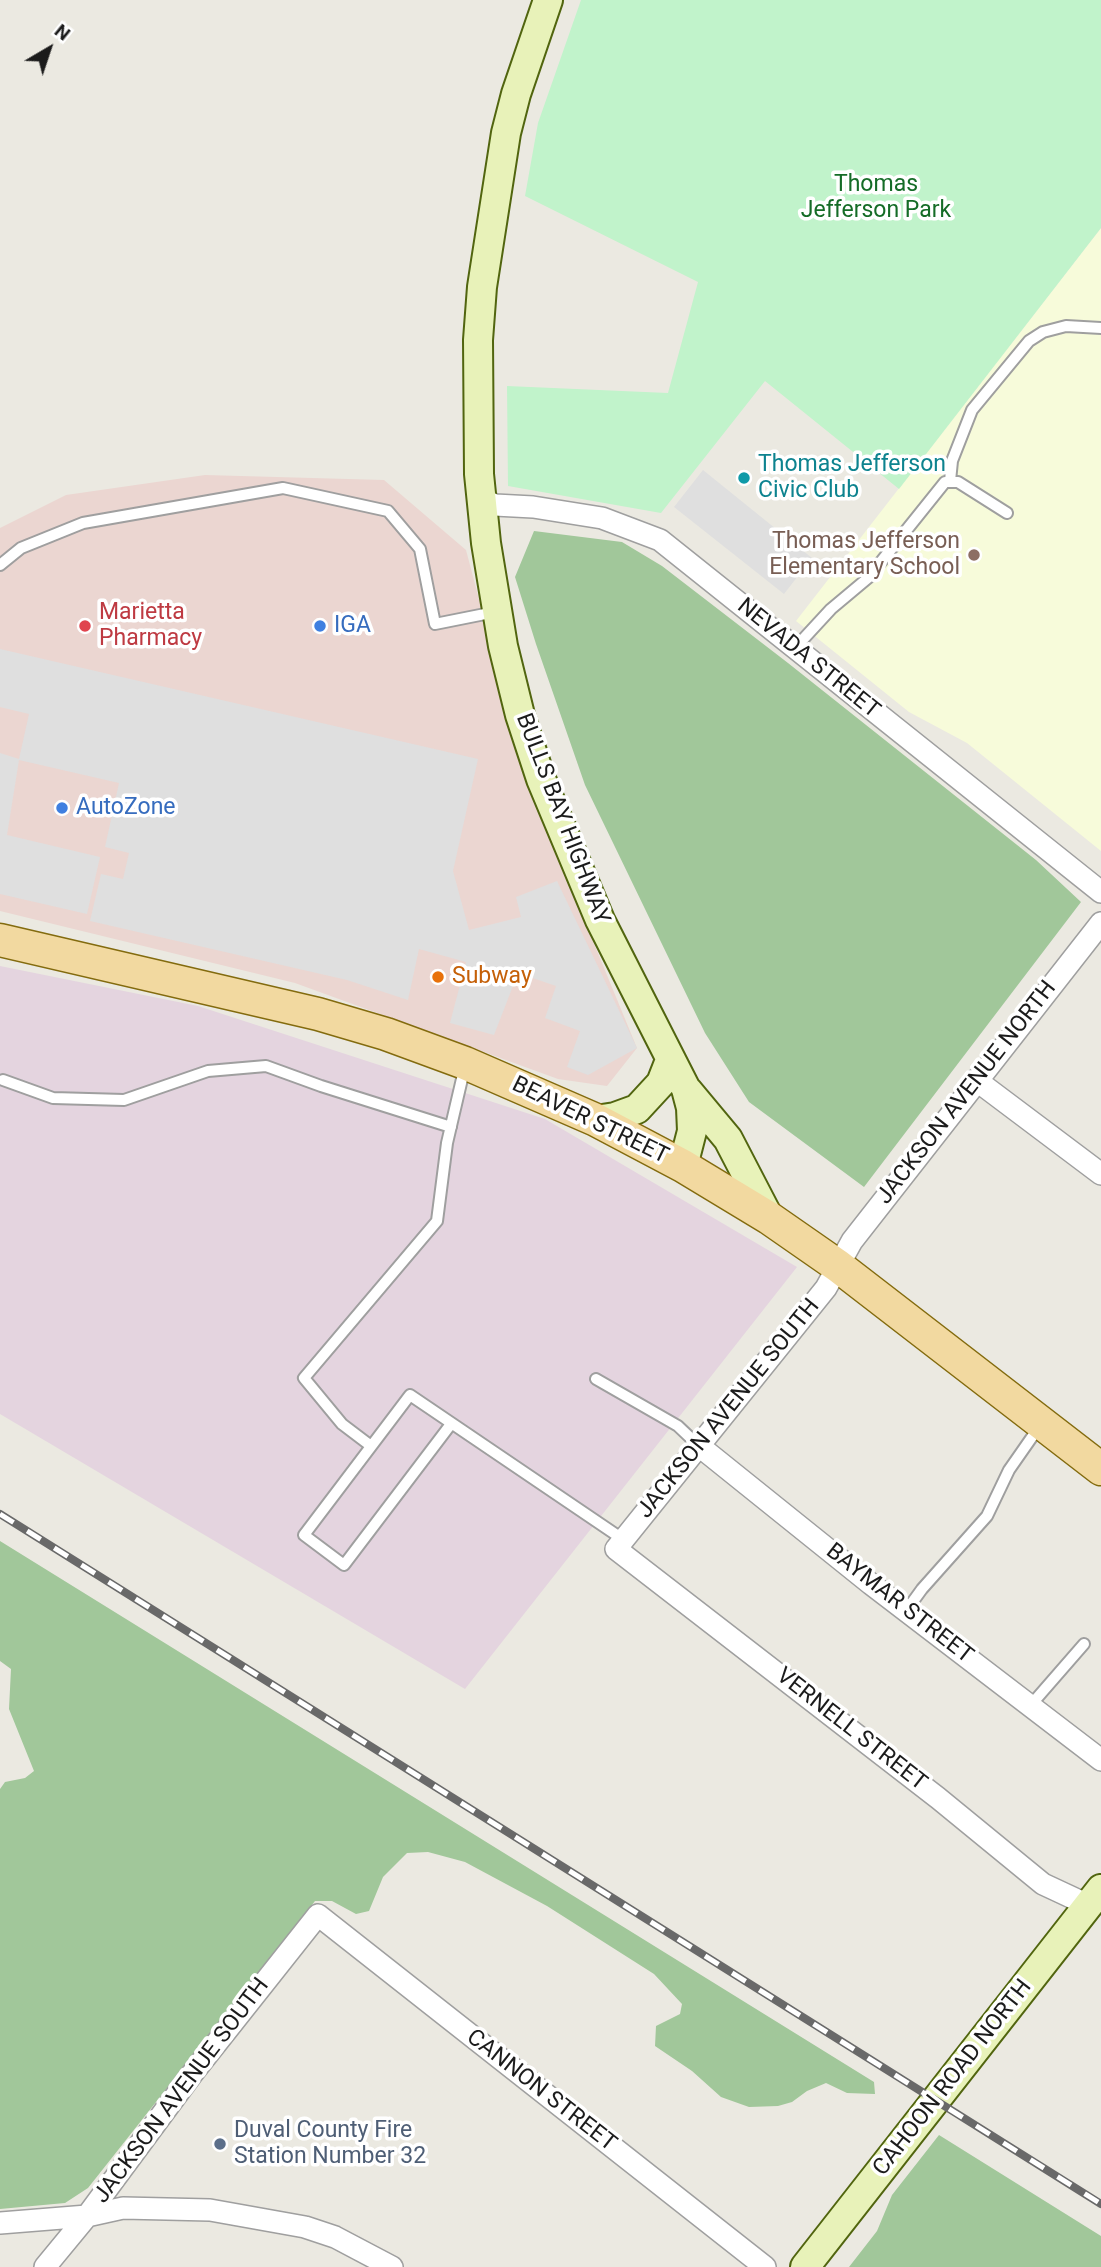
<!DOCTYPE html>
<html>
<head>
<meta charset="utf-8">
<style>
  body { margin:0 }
  #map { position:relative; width:1101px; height:2267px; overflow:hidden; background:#ebe9e1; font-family:Roboto,sans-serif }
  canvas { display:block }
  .north { position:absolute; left:14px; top:14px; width:70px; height:70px; -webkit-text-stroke:5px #fff; paint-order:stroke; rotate:39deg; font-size:19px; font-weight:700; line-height:28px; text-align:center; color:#1b1b1b }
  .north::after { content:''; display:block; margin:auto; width:24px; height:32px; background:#1b1b1b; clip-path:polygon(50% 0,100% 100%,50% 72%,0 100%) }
</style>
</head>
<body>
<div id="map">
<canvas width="1101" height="2267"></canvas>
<div class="north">N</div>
</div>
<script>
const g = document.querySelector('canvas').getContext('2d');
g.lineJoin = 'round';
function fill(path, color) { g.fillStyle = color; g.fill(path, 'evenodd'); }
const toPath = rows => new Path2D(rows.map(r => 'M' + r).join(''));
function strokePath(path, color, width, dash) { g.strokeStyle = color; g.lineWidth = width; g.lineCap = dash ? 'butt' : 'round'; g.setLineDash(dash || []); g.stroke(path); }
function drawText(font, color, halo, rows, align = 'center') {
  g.font = font + ' Roboto,sans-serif'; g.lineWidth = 7; g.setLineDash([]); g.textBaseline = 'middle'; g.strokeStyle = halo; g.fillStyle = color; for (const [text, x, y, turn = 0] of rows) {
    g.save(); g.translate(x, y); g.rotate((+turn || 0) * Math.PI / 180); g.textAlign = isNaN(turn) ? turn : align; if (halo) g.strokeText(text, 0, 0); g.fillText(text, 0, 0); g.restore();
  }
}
fill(toPath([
  [205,475,384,480,466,550,527,781,637,1048,607,1086,558,1079,295,983,0,911,0,528,66,495]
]), '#ebd6d1');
fill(toPath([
  [0,966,198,1006,545,1119,797,1267,465,1689,0,1414]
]), '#e4d4df');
fill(toPath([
  [1101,228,1101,851,967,743,909,712,796,621]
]), '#f7fbda');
fill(toPath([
  [534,531,622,542,662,566,788,663,1036,860,1081,902,864,1187,749,1102,705,1033,585,785,536,644,515,577],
  [0,1541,874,2082,875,2094,847,2093,826,2083,807,2091,792,2102,778,2106,749,2107,721,2097,692,2071,655,2046,656,2026,680,2014,682,2004,654,1974,547,1906,465,1862,428,1852,407,1853,383,1877,369,1911,356,1914,332,1901,315,1901,88,2188,65,2203,0,2209,0,1789,5,1782,25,1778,34,1771,9,1709,11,1669,0,1661],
  [939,2135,1101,2236,1101,2267,849,2267,877,2231,892,2195]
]), '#a1c79a');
fill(toPath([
  [581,0,1101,0,1101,228,899,489,765,381,661,513,508,486,507,386,668,393,698,282,525,196,538,123]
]), '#c1f3cb');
fill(toPath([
  [703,470,812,558,784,594,674,507],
  [0,649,478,759,453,871,469,930,521,917,516,897,557,881,637,1048,588,1075,567,1067,580,1031,545,1018,556,986,518,973,494,1035,450,1023,466,962,419,949,408,1000,347,980,90,921,101,874,123,879,129,853,105,847,119,783,19,760,7,835,100,857,87,914,0,894,0,753,19,759,29,714,0,707]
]), '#dfdfdf');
const service = toPath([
  [950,481,952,461,972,410,1029,341,1043,332,1066,326,1101,328],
  [0,565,21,548,83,523,283,488,388,511,420,549,435,624,495,612],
  [795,648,831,609,868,578,945,482,958,482,1007,513],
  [3,1080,53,1098,124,1100,208,1071,266,1066,321,1086,451,1127],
  [596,1379,678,1426,698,1445],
  [451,1424,344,1565,304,1535,410,1395,624,1540],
  [371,1446,342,1424,304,1378,437,1221,447,1143,465,1066],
  [906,1611,922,1589,987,1516,1009,1470,1039,1427],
  [1030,1706,1084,1644]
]);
const minor = toPath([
  [482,499,495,505,533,507,602,518,660,540,1101,892],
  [976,1080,1101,1174],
  [698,1445,871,1584,1101,1760],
  [1088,1905,1043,1884,938,1798,616,1549,826,1288,852,1241,1101,923],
  [0,2223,87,2216,123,2208,210,2210,305,2227,335,2237,392,2267],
  [45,2267,87,2216,192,2074,318,1915,765,2267]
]);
const secondary = toPath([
  [548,0,516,94,506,133,482,287,478,340,479,474,486,543,503,646,520,715,541,779,600,920,686,1089,691,1108,692,1131,683,1166],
  [688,1091,728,1139,769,1218],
  [596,1120,615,1117,637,1109,661,1083,670,1060],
  [805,2267,1101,1889]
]);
const primary = toPath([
  [0,940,318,1014,386,1034,465,1063,596,1120,683,1166,769,1218,838,1266,1101,1469]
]);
strokePath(service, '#9f9f9f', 14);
strokePath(minor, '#9f9f9f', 24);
strokePath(secondary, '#51650f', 32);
strokePath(primary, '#836b0e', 35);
strokePath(service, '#fff', 10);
strokePath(minor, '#fff', 21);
strokePath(secondary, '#e8f2b9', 28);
strokePath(primary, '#f2d9a0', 32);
const rail = toPath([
  [0,1514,1101,2204]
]);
strokePath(rail, '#696969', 8);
strokePath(rail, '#fff', 5, [16]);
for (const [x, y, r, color] of [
  [744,478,7,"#0f9aa8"],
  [974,555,7,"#8d6e63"],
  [85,626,7,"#e0444e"],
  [320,626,7,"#3f7fe0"],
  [62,808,7,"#3f7fe0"],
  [438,977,7,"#e8710a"],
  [220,2144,7,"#5c6f8a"]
]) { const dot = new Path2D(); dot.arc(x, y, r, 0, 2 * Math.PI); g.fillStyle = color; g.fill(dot); strokePath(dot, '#fff', 2.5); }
drawText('23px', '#156c27', '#fff', [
  ["Thomas",876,185],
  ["Jefferson Park",876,211]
]);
drawText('23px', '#0d838f', '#fff', [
  ["Thomas Jefferson",758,465],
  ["Civic Club",758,491]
], 'left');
drawText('23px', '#785e54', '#fff', [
  ["Thomas Jefferson",960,542],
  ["Elementary School",960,568]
], 'right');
drawText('23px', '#be3a42', '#fff', [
  ["Marietta",99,613],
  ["Pharmacy",99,639]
], 'left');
drawText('23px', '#366cbe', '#fff', [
  ["IGA",334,626],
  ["AutoZone",76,808]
], 'left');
drawText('23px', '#1b1b1b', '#fff', [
  ["NEVADA STREET",808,659,39],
  ["BULLS BAY HIGHWAY",562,819,69],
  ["JACKSON AVENUE NORTH",967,1093,-52],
  ["BEAVER STREET",590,1121,26],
  ["JACKSON AVENUE SOUTH",729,1409,-51],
  ["BAYMAR STREET",899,1604,38],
  ["VERNELL STREET",851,1730,38],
  ["CAHOON ROAD NORTH",953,2078,-52],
  ["JACKSON AVENUE SOUTH",182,2091,-53],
  ["CANNON STREET",541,2091,38]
]);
drawText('23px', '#c56008', '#fff', [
  ["Subway",452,977]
], 'left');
drawText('23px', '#4e5e75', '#fff', [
  ["Duval County Fire",234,2131],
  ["Station Number 32",234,2157]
], 'left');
</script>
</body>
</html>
